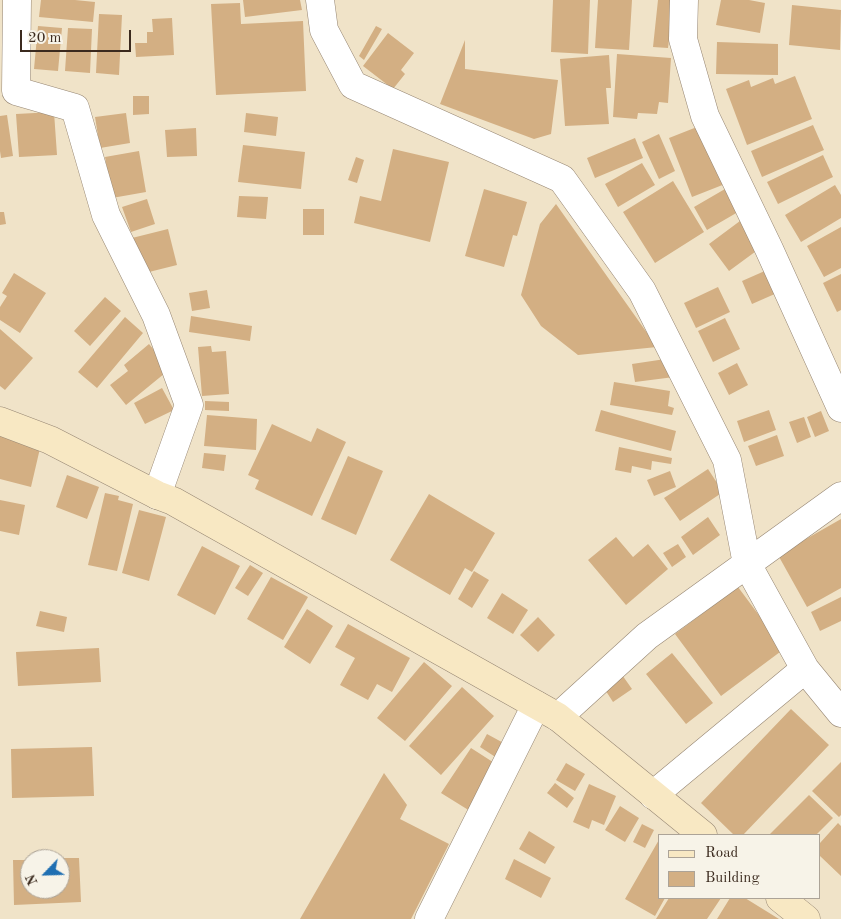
<!DOCTYPE html>
<html>
<head>
<meta charset="utf-8">
<style>
  body { margin:0 }
  #map { position:relative; width:841px; height:919px; overflow:hidden; background:#f0e3c8; font-family:"Old Standard TT",serif }
  canvas { display:block }
  .legend { position:absolute; left:658px; top:834px; width:162px; height:65px; box-sizing:border-box; background:#f7f3e8; border:1px solid #aca397; margin:0; padding:6px 9px; list-style:none; font-size:15px; color:#3b2a1e }
  .legend li { display:flex; align-items:center; gap:10px; height:25px }
  .legend b { width:25px; border:1px solid #aca397 }
  .north { position:absolute; left:20px; top:849px; width:50px; height:50px; box-sizing:border-box; background:#f7f3e8; border:1px solid #aca397; border-radius:50%; rotate:246deg; font-size:14px; font-weight:700; line-height:20px; text-align:center; color:#3b2a1e }
  .north::after { content:''; display:block; margin:auto; width:18px; height:22px; background:#1f6fb2; clip-path:polygon(50% 0,100% 100%,50% 72%,0 100%) }
  .scale { position:absolute; left:20px; top:30px; width:111px; height:22px; box-sizing:border-box; border:2px solid #3b2a1e; border-top:0; padding-left:6px; font-size:15px; line-height:18px; white-space:nowrap; color:#3b2a1e; -webkit-text-stroke:4px #f7f3e8; paint-order:stroke }
</style>
</head>
<body>
<div id="map">
<canvas width="841" height="919"></canvas>
<ul class="legend">
<li><b style="height:6px;background:#f8e8c3"></b>Road</li>
<li><b style="height:14px;background:#d3af83"></b>Building</li>
</ul>
<div class="north">N</div>
<div class="scale">20 m</div>
</div>
<script>
const g = document.querySelector('canvas').getContext('2d');
g.lineJoin = 'round';
function fill(path, color) { g.fillStyle = color; g.fill(path, 'evenodd'); }
const toPath = rows => new Path2D(rows.map(r => 'M' + r).join(''));
function strokePath(path, color, width, dash) { g.strokeStyle = color; g.lineWidth = width; g.lineCap = dash ? 'butt' : 'round'; g.setLineDash(dash || []); g.stroke(path); }
fill(toPath([
  [41,0,75,0,95,2,93,22,39,17],
  [243,0,300,0,302,10,245,17],
  [553,0,590,0,588,54,551,52],
  [598,0,632,0,629,50,595,48],
  [658,0,674,0,668,48,653,47],
  [721,0,749,0,765,3,760,33,716,25],
  [240,3,241,24,303,21,306,91,216,95,211,4],
  [792,5,841,10,840,50,789,45],
  [99,14,122,15,119,75,96,73],
  [172,18,174,55,136,57,135,43,147,43,147,32,153,32,152,19],
  [38,26,62,28,58,71,34,69],
  [376,26,382,29,364,60,359,56],
  [68,28,92,29,90,73,65,71],
  [388,33,414,53,401,70,405,74,393,89,363,66],
  [465,40,465,69,558,80,551,134,534,139,440,104],
  [717,42,778,44,778,75,716,74],
  [617,54,671,58,668,103,659,102,657,114,638,113,637,119,613,117],
  [609,55,611,88,606,88,609,124,565,126,560,59],
  [795,76,812,119,747,145,726,89,749,80,751,87,773,78,775,84],
  [133,96,149,96,149,114,133,115],
  [54,112,57,155,19,157,16,114],
  [126,113,130,143,100,148,95,117],
  [246,113,278,117,276,136,244,132],
  [7,115,13,156,1,158,0,151,0,116],
  [702,125,725,184,692,197,669,138],
  [813,125,824,150,762,177,751,151],
  [196,128,197,156,167,157,165,130],
  [659,134,675,171,659,179,642,142],
  [635,138,643,158,595,178,587,158],
  [243,145,305,152,301,189,238,182],
  [393,149,449,162,430,242,354,223,360,196,381,201],
  [139,151,146,192,112,198,105,157],
  [823,155,833,177,778,204,767,182],
  [356,157,364,160,357,183,348,180],
  [642,163,655,185,618,207,605,184],
  [673,181,704,232,655,263,623,212],
  [835,185,841,195,841,218,801,242,785,215],
  [484,189,527,202,517,236,513,235,504,267,465,256],
  [725,189,738,212,707,230,694,207],
  [239,196,268,197,266,219,237,217],
  [147,199,155,224,131,232,122,207],
  [556,204,657,347,578,355,541,326,521,295,540,224],
  [303,209,324,209,324,235,303,235],
  [0,212,4,212,6,224,0,225],
  [744,218,763,246,729,271,709,244],
  [841,227,841,268,824,277,807,246],
  [168,229,177,265,141,274,132,238],
  [767,270,777,293,752,304,742,281],
  [14,273,46,293,20,333,0,320,0,307,7,296,2,293],
  [841,274,841,310,837,312,823,283],
  [718,287,730,312,696,328,684,303],
  [207,290,210,308,192,311,189,293],
  [105,297,121,311,90,346,74,331],
  [191,316,252,326,250,341,189,332],
  [125,317,143,333,97,388,78,372],
  [725,318,740,349,713,362,698,331],
  [0,329,33,358,5,390,0,386],
  [149,344,170,369,126,405,110,385,128,371,124,365],
  [211,346,212,352,226,351,229,394,202,396,198,347],
  [672,358,674,377,635,382,632,364],
  [737,363,748,385,729,395,718,373],
  [614,382,670,391,668,406,674,408,672,415,610,405],
  [162,388,174,410,145,424,134,403],
  [205,401,229,402,229,411,205,410],
  [601,410,676,431,671,451,595,431],
  [769,410,776,430,744,442,737,421],
  [821,411,829,431,815,437,807,417],
  [207,415,257,419,256,450,204,446],
  [804,417,811,437,797,443,789,422],
  [272,424,311,442,317,428,346,442,312,516,255,489,259,480,248,475],
  [0,435,41,444,31,487,0,479],
  [777,435,784,456,756,466,748,446],
  [619,447,672,458,671,464,652,461,651,470,632,466,631,473,615,470],
  [204,453,226,455,224,471,202,468],
  [348,456,383,471,356,535,321,519],
  [708,469,723,492,680,521,664,498],
  [670,471,676,487,654,496,647,480],
  [67,475,99,487,87,519,56,507],
  [105,493,119,496,118,500,133,504,117,571,88,565],
  [429,494,495,533,472,572,465,568,450,595,390,560],
  [0,500,25,505,19,535,0,531],
  [139,510,166,517,149,581,122,573],
  [708,517,720,535,693,555,681,537],
  [841,519,841,588,807,607,778,555],
  [616,537,633,557,648,544,668,569,626,605,588,560],
  [678,544,686,557,672,567,663,553],
  [202,546,240,566,215,615,177,595],
  [250,565,263,573,248,596,235,588],
  [474,571,489,580,472,608,458,599],
  [271,577,308,597,283,640,247,619],
  [738,587,784,649,721,696,675,634],
  [502,593,528,610,513,634,487,618],
  [841,597,841,621,820,631,811,612],
  [307,609,333,626,310,664,284,647],
  [40,611,67,617,64,632,36,626],
  [538,617,555,635,538,652,520,635],
  [348,624,410,658,392,692,377,684,368,700,340,685,355,658,335,647],
  [99,648,101,682,18,686,16,652],
  [672,653,713,703,686,724,646,674],
  [424,662,452,686,405,741,377,718],
  [620,672,632,689,613,702,602,685],
  [462,687,494,716,441,775,409,746],
  [791,709,829,745,743,835,734,835,701,803],
  [487,734,509,746,500,760,480,747],
  [92,747,94,796,12,798,11,749],
  [471,748,499,766,470,811,441,793],
  [841,762,841,815,839,817,812,791],
  [566,763,585,774,575,791,556,780],
  [384,773,407,805,400,819,449,844,411,919,300,919],
  [555,783,574,798,567,808,547,793],
  [589,784,616,796,604,825,592,820,589,829,573,822],
  [809,795,833,818,816,835,769,835],
  [620,806,639,818,625,842,605,830],
  [838,823,841,826,841,876,820,856,820,843],
  [642,824,654,830,645,848,633,842],
  [529,831,555,847,545,864,519,849],
  [660,838,660,898,665,898,655,916,625,899],
  [60,858,79,858,81,902,14,905,13,860,30,860,30,889,60,889],
  [514,859,551,878,541,898,505,879],
  [669,898,721,898,707,919,656,919],
  [730,898,745,898,779,919,717,919]
]), '#d3af83');
const street = toPath([
  [17,0,16,91,75,108,106,215,156,315,189,405,157,495],
  [320,0,324,30,353,85,562,179,642,291,727,460,747,564,805,669,841,713],
  [684,0,683,39,705,116,769,249,841,408],
  [558,717,647,636,841,496],
  [653,795,805,669],
  [429,919,536,705]
]);
const secondary = toPath([
  [0,421,50,440,157,495,173,501,558,717,703,835],
  [780,898,806,919]
]);
strokePath(street, '#968673', 29);
strokePath(secondary, '#968673', 29);
strokePath(street, '#fff', 28);
strokePath(secondary, '#f8e8c3', 28);
</script>
</body>
</html>
